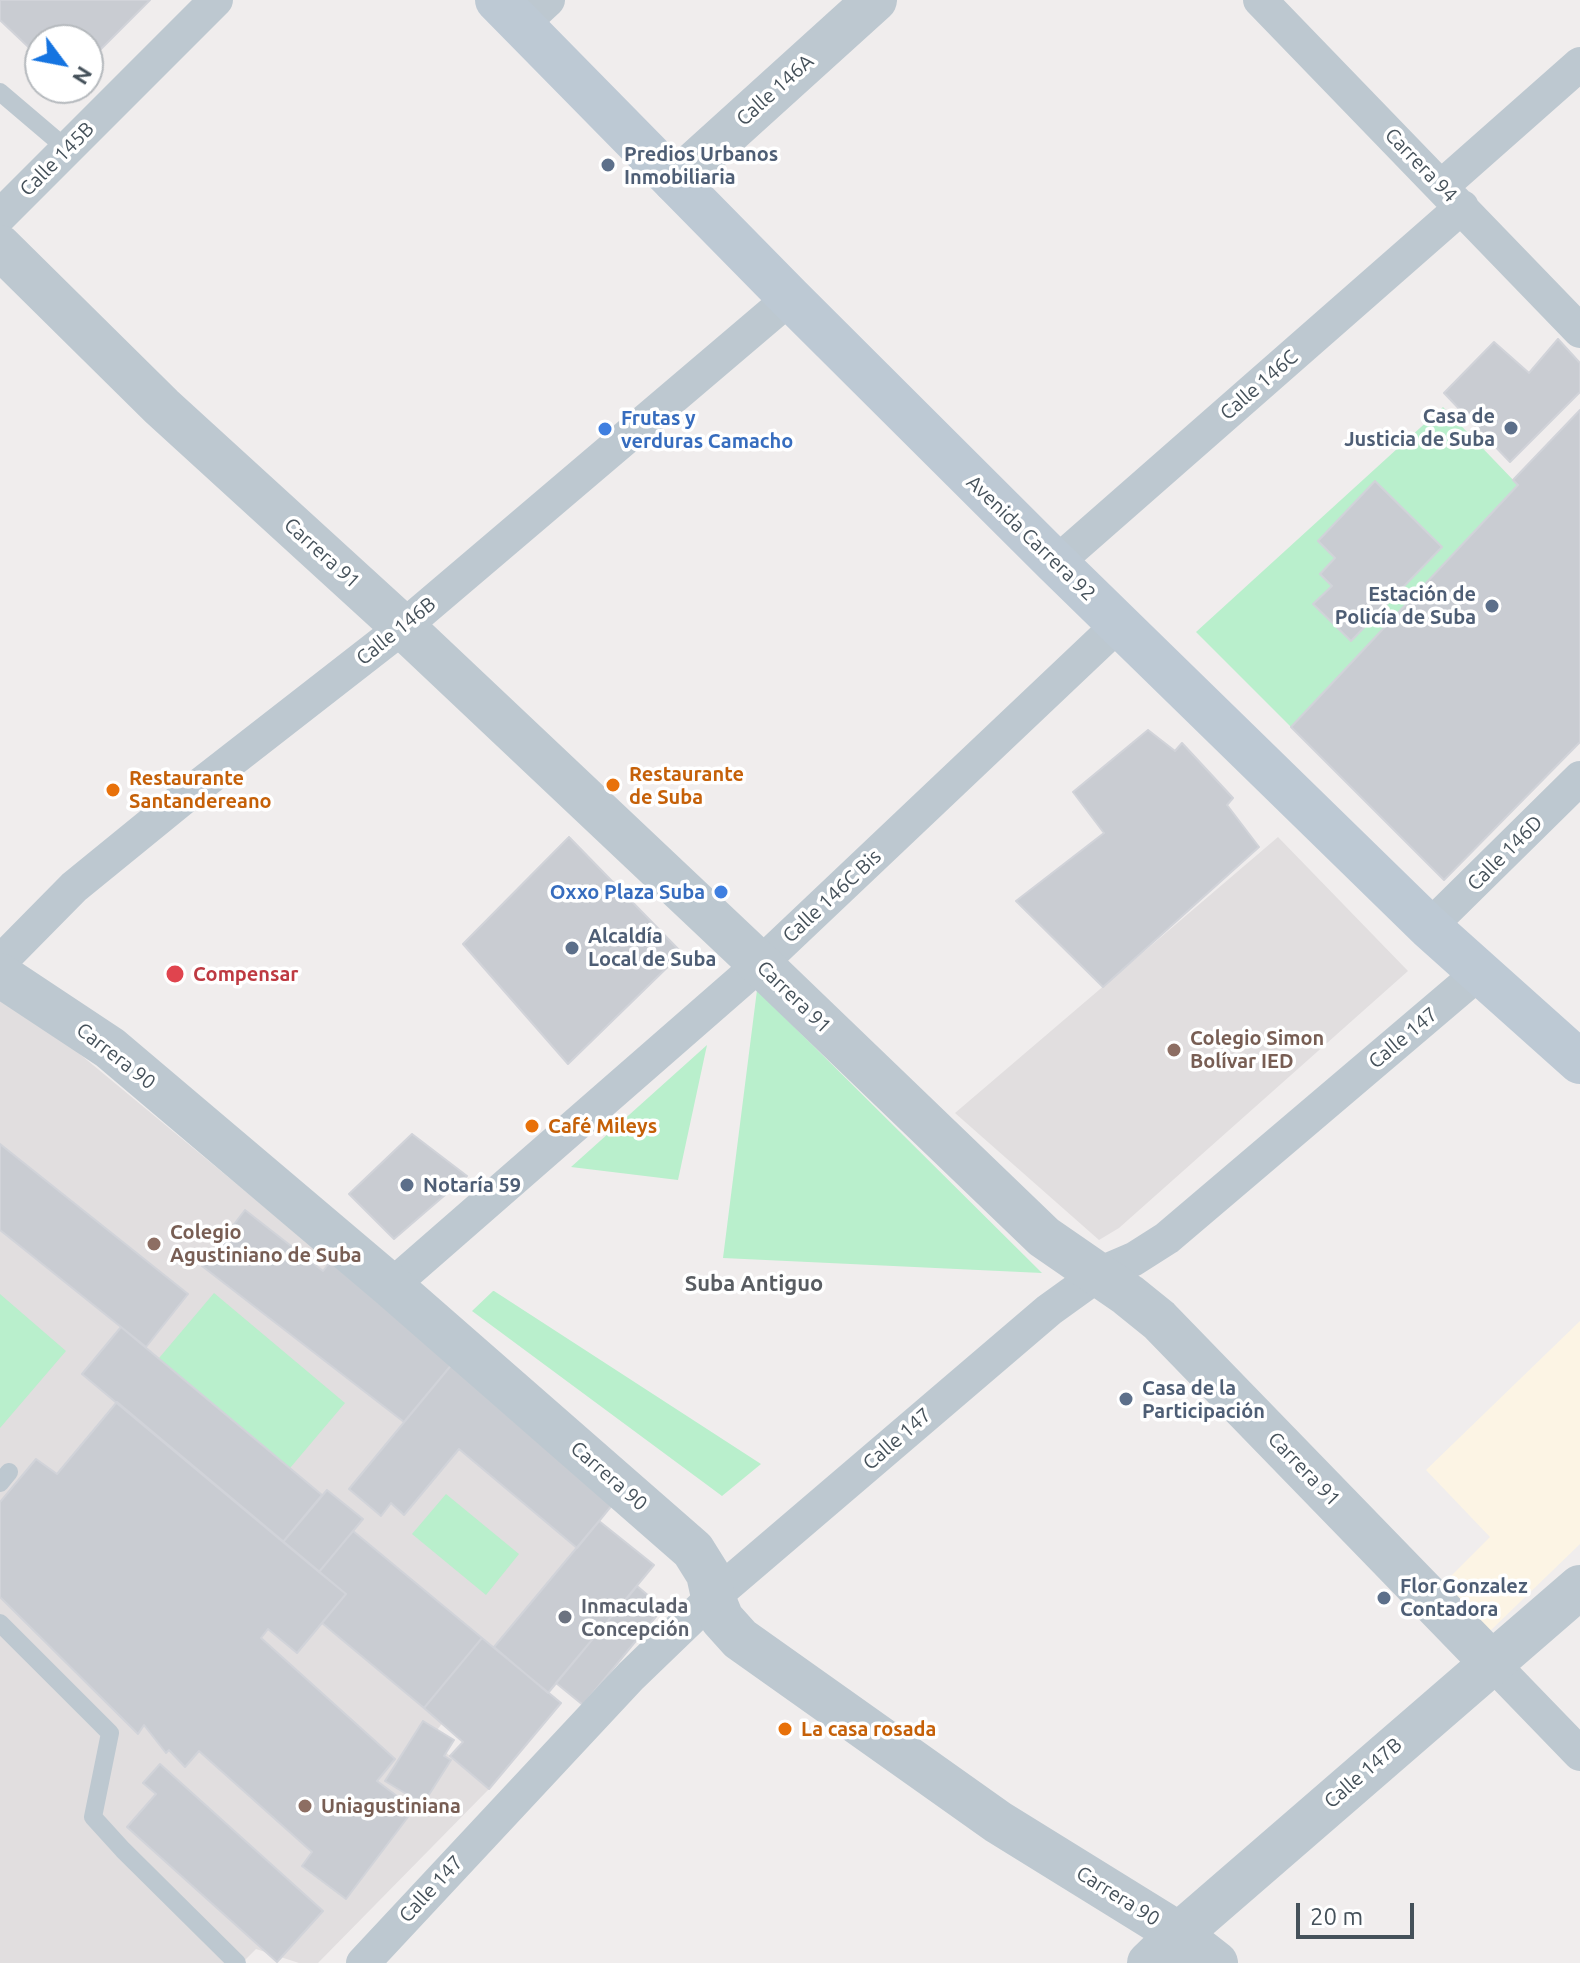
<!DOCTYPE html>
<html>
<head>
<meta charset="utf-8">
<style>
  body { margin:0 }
  #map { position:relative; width:1580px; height:1963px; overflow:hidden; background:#f0eded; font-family:Ubuntu,sans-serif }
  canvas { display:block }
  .north { position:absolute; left:24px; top:24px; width:80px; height:80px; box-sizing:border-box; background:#fff; border:2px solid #b5b9bd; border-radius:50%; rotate:122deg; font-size:22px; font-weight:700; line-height:32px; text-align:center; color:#45515a }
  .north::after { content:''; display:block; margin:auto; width:28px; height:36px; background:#1574e1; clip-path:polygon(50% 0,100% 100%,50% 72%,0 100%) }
  .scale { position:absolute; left:1296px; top:1903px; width:118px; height:36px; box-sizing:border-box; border:4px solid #45515a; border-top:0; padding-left:10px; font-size:24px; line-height:28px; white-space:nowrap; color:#45515a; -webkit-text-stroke:6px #fff; paint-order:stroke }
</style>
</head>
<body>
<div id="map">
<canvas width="1580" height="1963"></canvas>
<div class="north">N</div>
<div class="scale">20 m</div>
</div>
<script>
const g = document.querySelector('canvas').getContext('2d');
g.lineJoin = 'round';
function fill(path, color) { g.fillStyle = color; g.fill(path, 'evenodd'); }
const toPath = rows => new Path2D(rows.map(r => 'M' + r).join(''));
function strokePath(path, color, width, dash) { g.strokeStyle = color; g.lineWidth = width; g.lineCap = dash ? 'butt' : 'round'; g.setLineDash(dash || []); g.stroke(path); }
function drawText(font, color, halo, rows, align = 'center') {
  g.font = font + ' Ubuntu,sans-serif'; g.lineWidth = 7; g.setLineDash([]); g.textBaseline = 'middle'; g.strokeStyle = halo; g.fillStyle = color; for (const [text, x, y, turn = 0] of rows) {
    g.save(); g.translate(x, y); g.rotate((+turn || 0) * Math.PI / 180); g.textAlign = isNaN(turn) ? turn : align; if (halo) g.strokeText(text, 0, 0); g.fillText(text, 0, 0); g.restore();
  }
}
fill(toPath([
  [1580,1321,1580,1544,1489,1632,1443,1584,1490,1537,1426,1470]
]), '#fcf4e4');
fill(toPath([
  [1278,837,1408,971,1119,1228,1099,1240,955,1113],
  [0,988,617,1499,430,1739,489,1789,318,1963,299,1963,256,1949,242,1963,0,1963]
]), '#e1dedf');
fill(toPath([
  [1443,407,1518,485,1291,727,1196,632],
  [757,990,1042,1273,723,1258],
  [707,1045,678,1180,571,1167],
  [493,1291,494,1291,761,1464,722,1496,472,1311],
  [214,1293,345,1403,285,1474,154,1364],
  [0,1294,66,1351,0,1428],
  [446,1494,519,1554,486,1595,412,1534]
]), '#b9efcc');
const building = toPath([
  [0,0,150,0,88,62,88,40,40,40,40,58,0,20,0,0],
  [1558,339,1580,363,1580,392,1510,462,1444,393,1494,342,1529,373,1558,339],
  [1580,410,1580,742,1444,880,1291,727,1518,485,1513,480,1580,410],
  [1375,481,1442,547,1351,641,1313,604,1332,586,1320,574,1335,558,1318,541,1375,481],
  [1148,730,1175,751,1182,743,1233,798,1227,805,1259,847,1103,987,1016,901,1104,833,1073,792,1148,730],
  [569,837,682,953,568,1064,463,944,569,837],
  [412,1134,467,1176,394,1239,349,1194,412,1134],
  [0,1144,188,1294,146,1347,0,1230,0,1144],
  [245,1210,323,1271,331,1261,453,1363,404,1422,202,1266,245,1210],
  [121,1327,322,1495,283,1542,82,1374,121,1327],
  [453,1363,617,1499,577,1548,459,1449,404,1515,391,1503,381,1516,349,1489,453,1363],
  [117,1402,346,1594,297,1653,268,1629,261,1638,395,1759,377,1781,414,1809,346,1899,302,1866,312,1852,199,1751,185,1767,169,1750,166,1753,144,1725,138,1734,0,1597,0,1502,36,1459,57,1474,117,1402],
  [327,1490,363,1519,319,1572,283,1542,327,1490],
  [599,1521,654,1565,548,1693,494,1647,599,1521],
  [353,1531,482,1638,424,1708,322,1623,346,1594,319,1572,353,1531],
  [637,1586,663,1608,583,1705,556,1683,637,1586],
  [482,1638,561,1703,489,1789,450,1756,463,1742,424,1708,482,1638],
  [423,1721,454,1740,444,1756,451,1760,423,1804,385,1781,423,1721],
  [160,1764,323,1911,277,1962,127,1827,156,1794,143,1783,160,1764]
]);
fill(building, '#c9ccd2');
strokePath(building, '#d1d3d9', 2);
strokePath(toPath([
  [0,92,67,149],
  [0,1483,9,1472],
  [0,1623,110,1733,93,1817,123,1850,237,1963]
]), '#bdc8d0', 18);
strokePath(toPath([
  [1260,0,1580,331],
  [521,25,548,0],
  [1442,186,1580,64],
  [0,216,216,0],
  [1056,563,1462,207],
  [1429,927,1580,778],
  [0,962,74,887,182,799,403,627,790,298],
  [391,1286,760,964,1119,624],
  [1492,1663,1580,1754],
  [363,1963,631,1676,713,1597,1049,1310,1099,1274,1134,1259,1167,1238,1480,972]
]), '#bdc8d0', 34);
strokePath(toPath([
  [675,181,875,0],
  [0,247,162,407,403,627,760,964,1044,1237,1128,1295,1159,1320,1492,1663],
  [0,975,110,1048,391,1286,693,1550,708,1574,713,1597,722,1619,740,1639,998,1822,1179,1934,1216,1963],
  [1149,1963,1179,1934,1580,1587]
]), '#bdc8d0', 44);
strokePath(toPath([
  [497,0,790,298,1056,563,1429,927,1580,1062]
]), '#bdc9d4', 44);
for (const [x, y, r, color] of [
  [608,165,8,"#5c6f8a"],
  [1511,428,8,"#5c6f8a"],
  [605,429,8,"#3f7fe0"],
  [1492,606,8,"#5c6f8a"],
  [613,785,8,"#e8710a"],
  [113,790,8,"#e8710a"],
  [721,892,8,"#3f7fe0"],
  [572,948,8,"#5c6f8a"],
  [175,974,10,"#e0444e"],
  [1174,1050,8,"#8d6e63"],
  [532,1126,8,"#e8710a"],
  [407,1185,8,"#5c6f8a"],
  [154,1244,8,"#8d6e63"],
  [1126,1399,8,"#5c6f8a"],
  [1384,1598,8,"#5c6f8a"],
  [565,1617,8,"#6b7280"],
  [785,1729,8,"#e8710a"],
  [305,1806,8,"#8d6e63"]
]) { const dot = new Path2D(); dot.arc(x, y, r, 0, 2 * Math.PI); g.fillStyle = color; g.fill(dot); strokePath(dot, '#fff', 3); }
drawText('20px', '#45515a', '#fff', [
  ["Calle 146A",775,90,-42],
  ["Calle 145B",57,159,-45],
  ["Carrera 94",1421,165,46],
  ["Calle 146C",1259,385,-41],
  ["Avenida Carrera 92",1031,538,44],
  ["Carrera 91",322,553,42],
  ["Calle 146B",396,631,-39],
  ["Calle 146D",1505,853,-45],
  ["Calle 146C Bis",832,896,-43],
  ["Carrera 91",794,997,44],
  ["Calle 147",1403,1038,-40],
  ["Carrera 90",116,1056,38],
  ["Calle 147",897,1439,-41],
  ["Carrera 91",1304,1469,46],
  ["Carrera 90",609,1476,41],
  ["Calle 147B",1363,1773,-41],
  ["Calle 147",431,1889,-47],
  ["Carrera 90",1118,1896,32]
]);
drawText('bold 20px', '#4e5e75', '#fff', [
  ["Predios Urbanos",624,154],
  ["Inmobiliaria",624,177],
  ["Casa de",1495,416,"right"],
  ["Justicia de Suba",1495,439,"right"],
  ["Estación de",1476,594,"right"],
  ["Policía de Suba",1476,617,"right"],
  ["Alcaldía",588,936],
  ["Local de Suba",588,959],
  ["Notaría 59",423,1185],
  ["Casa de la",1142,1388],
  ["Participación",1142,1411],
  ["Flor Gonzalez",1400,1586],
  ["Contadora",1400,1609]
], 'left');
drawText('bold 20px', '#366cbe', '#fff', [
  ["Frutas y",621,418],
  ["verduras Camacho",621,441],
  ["Oxxo Plaza Suba",705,892,"right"]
], 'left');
drawText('bold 20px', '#c56008', '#fff', [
  ["Restaurante",629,774],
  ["de Suba",629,797],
  ["Restaurante",129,778],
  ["Santandereano",129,801],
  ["Café Mileys",548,1126],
  ["La casa rosada",801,1729]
], 'left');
drawText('bold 20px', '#be3a42', '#fff', [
  ["Compensar",193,974]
], 'left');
drawText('bold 20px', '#785e54', '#fff', [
  ["Colegio Simon",1190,1038],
  ["Bolívar IED",1190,1061],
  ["Colegio",170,1232],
  ["Agustiniano de Suba",170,1255],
  ["Uniagustiniana",321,1806]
], 'left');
drawText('bold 20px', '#5b616d', '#fff', [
  ["Inmaculada",581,1606],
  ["Concepción",581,1629]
], 'left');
drawText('bold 22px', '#595d62', '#fff', [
  ["Suba Antiguo",754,1284]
]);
</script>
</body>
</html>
